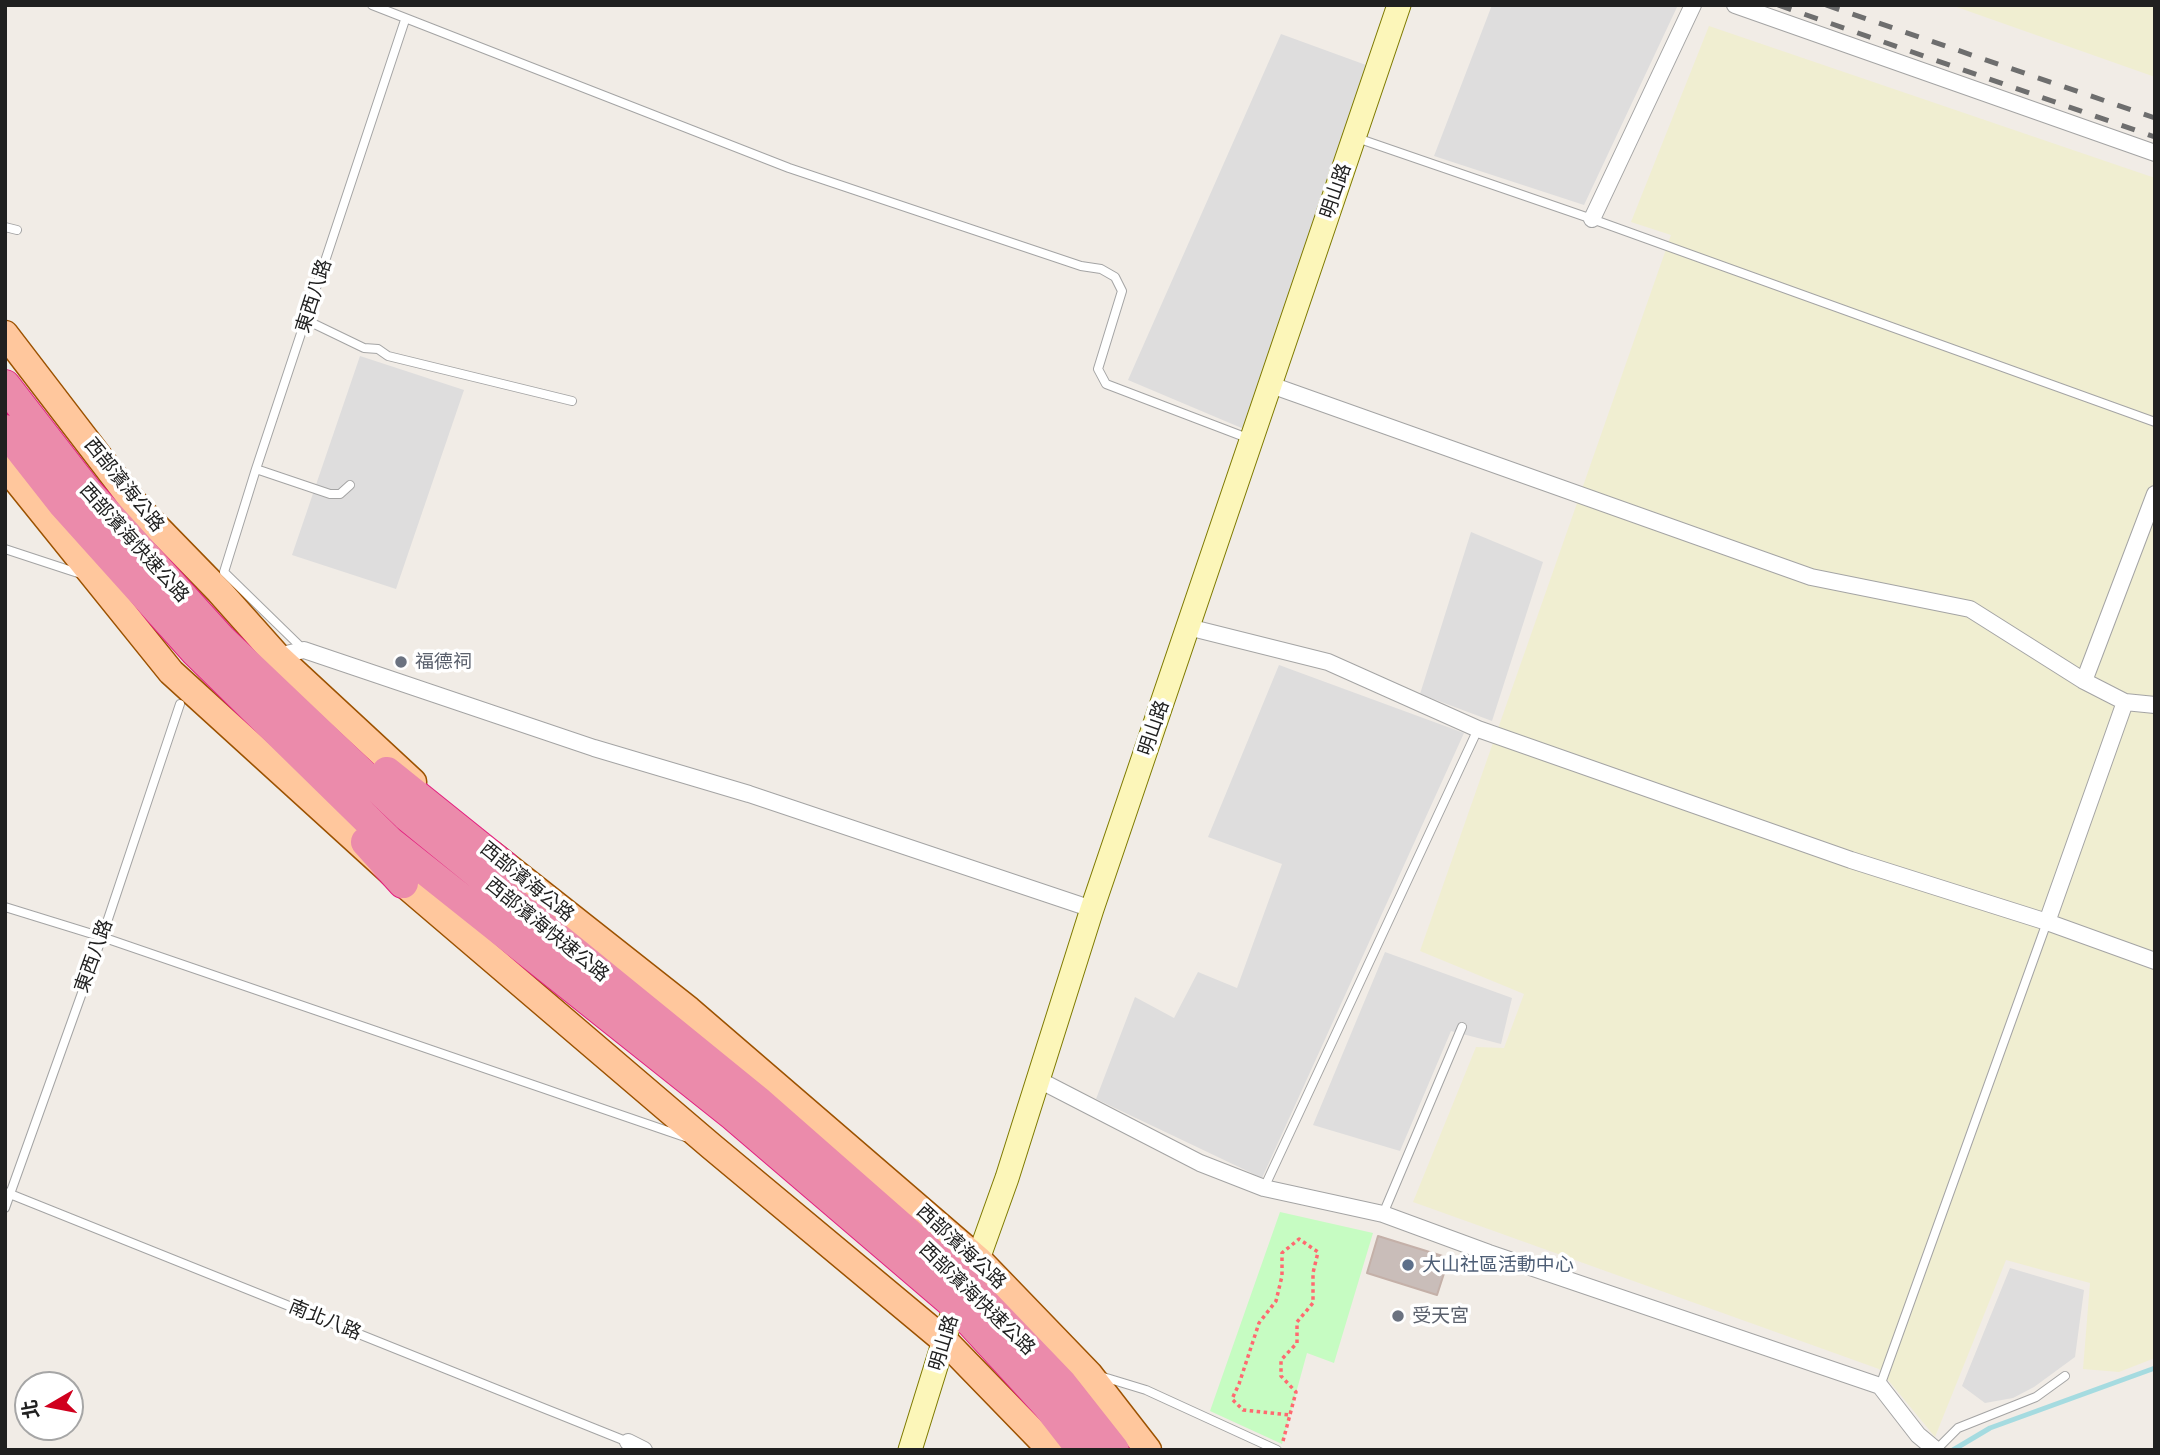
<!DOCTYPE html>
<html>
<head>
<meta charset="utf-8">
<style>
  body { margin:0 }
  #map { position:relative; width:2160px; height:1455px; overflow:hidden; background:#f1ece6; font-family:Raleway,"Noto Sans TC",sans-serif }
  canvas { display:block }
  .frame { position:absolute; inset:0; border:7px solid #202020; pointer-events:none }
  .north { position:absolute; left:14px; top:1371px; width:70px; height:70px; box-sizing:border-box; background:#fff; border:2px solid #a6a6a6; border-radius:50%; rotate:260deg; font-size:19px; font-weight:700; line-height:28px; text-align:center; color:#202020 }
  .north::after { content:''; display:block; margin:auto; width:24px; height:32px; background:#d0001e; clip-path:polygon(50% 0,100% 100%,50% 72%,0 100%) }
</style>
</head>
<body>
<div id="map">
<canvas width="2160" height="1455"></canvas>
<div class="frame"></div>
<div class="north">北</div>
</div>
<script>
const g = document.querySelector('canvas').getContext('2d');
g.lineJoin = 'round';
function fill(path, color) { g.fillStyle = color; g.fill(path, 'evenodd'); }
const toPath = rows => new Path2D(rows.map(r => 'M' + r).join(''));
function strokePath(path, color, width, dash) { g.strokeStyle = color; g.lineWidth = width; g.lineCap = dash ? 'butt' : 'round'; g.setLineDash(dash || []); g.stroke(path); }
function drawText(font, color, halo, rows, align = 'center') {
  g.font = font + ' Raleway,"Noto Sans TC",sans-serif'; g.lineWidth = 7; g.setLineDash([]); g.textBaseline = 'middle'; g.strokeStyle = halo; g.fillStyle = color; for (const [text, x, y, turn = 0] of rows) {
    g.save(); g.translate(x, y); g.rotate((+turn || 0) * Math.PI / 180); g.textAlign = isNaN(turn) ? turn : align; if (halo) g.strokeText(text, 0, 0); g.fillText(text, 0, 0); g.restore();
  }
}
fill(toPath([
  [1492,5,1678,5,1584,205,1434,156],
  [1281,34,1366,65,1244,429,1128,380],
  [360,356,464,390,396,589,292,555],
  [1471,532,1543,562,1492,721,1420,694],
  [1279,665,1464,733,1262,1178,1096,1099,1135,997,1174,1018,1198,972,1237,988,1282,864,1208,837],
  [1385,952,1512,998,1501,1044,1451,1031,1400,1151,1313,1125],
  [2010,1268,2084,1290,2075,1357,2034,1387,2013,1398,1985,1403,1962,1386]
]), '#dedddd');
fill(toPath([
  [1951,5,2155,5,2155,77],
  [1709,26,2155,178,2155,1358,2119,1372,2083,1369,2090,1283,2006,1260,1935,1437,1879,1369,1413,1202,1476,1047,1504,1048,1524,994,1420,951,1671,235,1631,222]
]), '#f0eed1');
fill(toPath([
  [1280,1212,1373,1233,1334,1363,1307,1353,1282,1444,1210,1411]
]), '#c6fcc2');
strokePath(toPath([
  [1953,1450,1990,1428,2155,1368]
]), '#a5dbe0', 5);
const building = toPath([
  [1378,1236,1449,1258,1437,1295,1367,1273,1378,1236]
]);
fill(building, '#c9bdb9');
strokePath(building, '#c4b0a8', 2);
const lane = toPath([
  [372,5,789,168,1081,266,1101,269,1115,277,1122,291,1098,369,1106,384,1250,439],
  [1357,138,1592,219,2155,422],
  [5,227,17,230],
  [306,320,364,348,378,349,388,356,572,401],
  [256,469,330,494,340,494,350,485],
  [5,549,81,574],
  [304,650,224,572,256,469,405,20],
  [5,907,102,937,685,1137],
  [1264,1188,1478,729],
  [5,1192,628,1442],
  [5,1208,102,937,180,704],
  [1383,1214,1462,1027],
  [1100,1376,1146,1390,1277,1450],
  [1880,1386,2047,922],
  [1936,1450,1958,1428,2036,1397,2065,1376]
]);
const street = toPath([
  [1735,5,2155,153],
  [1592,219,1693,5],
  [1271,385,1811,577,1970,609,2084,681,2125,702,2155,705],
  [1188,627,1328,662,1478,729,1851,860,2047,922,2155,961],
  [277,656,304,650,594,748,749,794,1092,909],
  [2084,681,2155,494],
  [2047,922,2125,702],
  [1039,1080,1200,1163,1264,1188,1383,1214,1489,1253,1880,1386,1918,1435,1936,1450],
  [628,1442,644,1450]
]);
const secondary = toPath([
  [910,1450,955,1305,978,1259,1007,1178,1092,909,1399,5]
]);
const primary = toPath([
  [5,334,139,509,219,591,277,656,413,782],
  [5,466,171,672,403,883,711,1146,945,1341,1051,1450],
  [490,853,689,1010,978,1259,1089,1374,1148,1450]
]);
const highway = toPath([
  [5,385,87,491,221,639,406,815,760,1103,965,1283,1062,1384,1114,1450],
  [5,430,63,504,195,651,390,842,734,1116,955,1305,1047,1405,1082,1450],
  [387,772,504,866],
  [366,842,403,883]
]);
strokePath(lane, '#a4a4a4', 10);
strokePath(street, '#a4a4a4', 18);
strokePath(secondary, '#7e7a00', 25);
strokePath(primary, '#9c5200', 29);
strokePath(highway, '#e31f7f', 32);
strokePath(toPath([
  [1283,1441,1296,1392,1281,1376,1281,1360,1297,1343,1297,1322,1313,1303,1313,1273,1318,1252,1299,1239,1282,1253,1282,1276,1276,1301,1259,1323,1239,1384,1232,1399,1243,1410,1290,1415]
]), '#ff6970', 3.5, [3.5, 3.5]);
strokePath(lane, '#fff', 8);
strokePath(street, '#fff', 16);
strokePath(secondary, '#fcf6b9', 23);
strokePath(primary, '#ffc79d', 26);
strokePath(highway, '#eb8bab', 30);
strokePath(toPath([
  [1778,5,2155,137],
  [1826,5,2155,118]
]), '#6e6e6e', 5, [14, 14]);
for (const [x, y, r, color] of [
  [401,662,7,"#6b7280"],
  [1408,1265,7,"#5c6f8a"],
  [1398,1316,7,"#6b7280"]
]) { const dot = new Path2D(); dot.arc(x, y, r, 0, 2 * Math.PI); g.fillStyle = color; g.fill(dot); strokePath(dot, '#fff', 2.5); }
drawText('19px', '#202020', '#fff', [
  ["明山路",1336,191,-71],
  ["東西八路",314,296,-72],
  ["西部濱海公路",124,485,51],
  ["西部濱海快速公路",134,543,48],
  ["明山路",1154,728,-71],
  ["西部濱海公路",527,882,39],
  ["西部濱海快速公路",547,930,39],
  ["東西八路",94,956,-70],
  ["西部濱海公路",961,1247,43],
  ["西部濱海快速公路",977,1299,44],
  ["南北八路",325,1320,22],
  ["明山路",944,1343,-73]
]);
drawText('19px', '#5b616d', '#fff', [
  ["福德祠",415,662],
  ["受天宮",1412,1316]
], 'left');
drawText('19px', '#4e5e75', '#fff', [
  ["大山社區活動中心",1422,1265]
], 'left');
</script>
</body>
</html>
